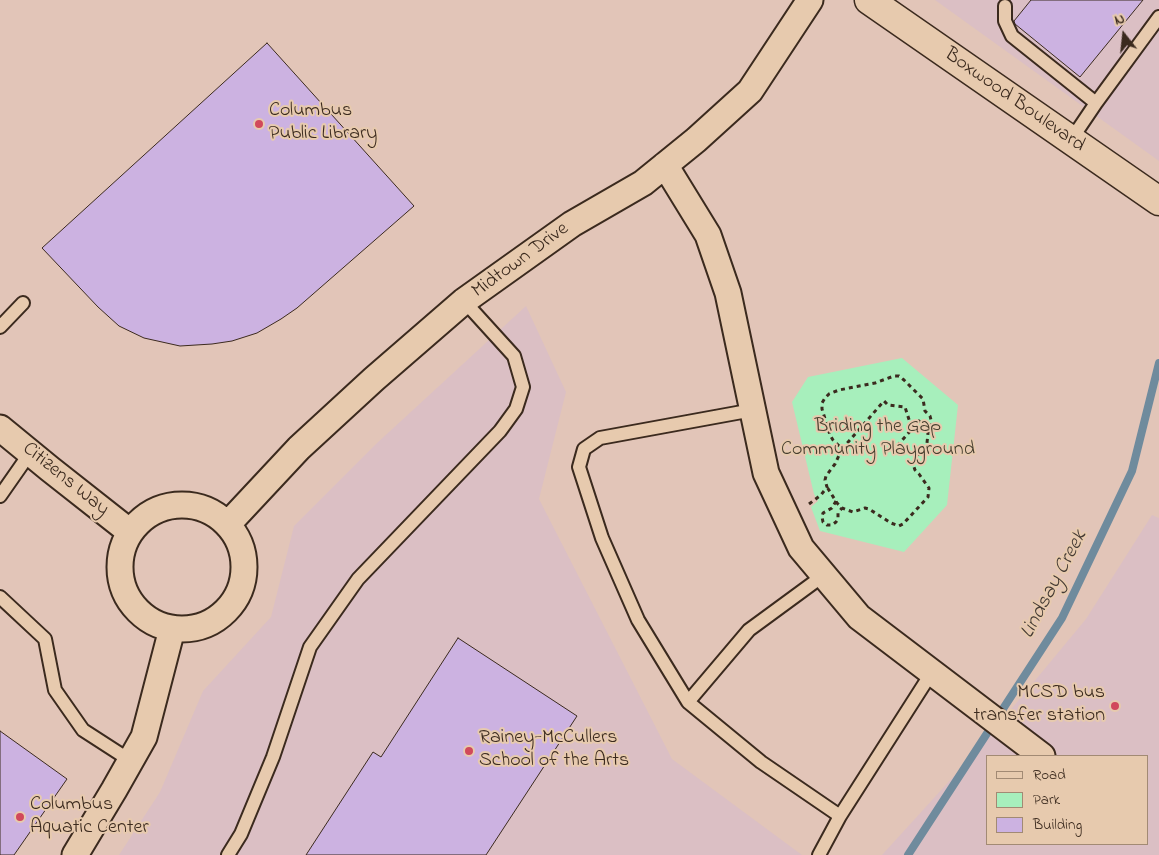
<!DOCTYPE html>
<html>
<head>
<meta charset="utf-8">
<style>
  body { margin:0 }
  #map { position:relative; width:1159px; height:855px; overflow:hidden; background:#e2c5b8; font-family:"Indie Flower",sans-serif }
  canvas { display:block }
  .legend { position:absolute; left:986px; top:755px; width:162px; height:90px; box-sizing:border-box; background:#e7caae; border:1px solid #a28a74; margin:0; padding:6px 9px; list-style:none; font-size:15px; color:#3b2a1e }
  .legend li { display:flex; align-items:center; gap:10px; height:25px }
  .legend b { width:25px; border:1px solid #a28a74 }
  .north { position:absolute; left:1099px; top:10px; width:50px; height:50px; -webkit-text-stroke:4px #e7caae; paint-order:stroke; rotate:344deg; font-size:14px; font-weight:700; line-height:20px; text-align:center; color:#3b2a1e }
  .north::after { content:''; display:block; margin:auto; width:18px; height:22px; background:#3b2a1e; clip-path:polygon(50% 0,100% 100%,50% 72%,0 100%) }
</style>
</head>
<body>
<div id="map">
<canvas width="1159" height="855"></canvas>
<ul class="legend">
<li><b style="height:6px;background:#e7caae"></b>Road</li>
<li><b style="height:14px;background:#a7efbc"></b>Park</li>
<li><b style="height:14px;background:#ccb2e1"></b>Building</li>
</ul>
<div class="north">N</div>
</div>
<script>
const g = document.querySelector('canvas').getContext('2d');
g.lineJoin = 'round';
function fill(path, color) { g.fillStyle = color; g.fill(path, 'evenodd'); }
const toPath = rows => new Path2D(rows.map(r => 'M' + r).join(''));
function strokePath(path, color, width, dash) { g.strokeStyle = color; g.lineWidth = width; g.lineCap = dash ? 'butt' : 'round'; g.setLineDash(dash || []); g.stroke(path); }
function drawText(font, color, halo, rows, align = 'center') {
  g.font = font + ' "Indie Flower",sans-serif'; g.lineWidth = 4; g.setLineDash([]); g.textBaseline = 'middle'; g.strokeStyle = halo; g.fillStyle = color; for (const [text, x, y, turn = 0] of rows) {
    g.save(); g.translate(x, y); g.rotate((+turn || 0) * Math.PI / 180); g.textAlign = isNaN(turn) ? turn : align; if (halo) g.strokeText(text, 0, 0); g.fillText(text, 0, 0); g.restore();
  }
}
fill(toPath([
  [935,0,1159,0,1159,161],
  [526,306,566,392,539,499,672,759,802,855,119,855,160,792,203,691,271,617,294,526,376,444],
  [1152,515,1159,518,1159,855,882,855,974,754,1086,619],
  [988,756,1148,756,1148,844,988,844]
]), '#dbbfc4');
fill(toPath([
  [902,358,958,405,947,505,904,552,820,531,811,507,818,501,814,494,792,402,808,377]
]), '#a7efbc');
strokePath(toPath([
  [908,855,1062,618,1132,471,1159,363]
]), '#6f8b9d', 8);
const building = toPath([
  [1031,0,1143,0,1080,77,1015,24,1014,21,1031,0],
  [267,43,414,206,297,308,281,319,257,333,232,341,212,344,180,346,144,338,119,326,98,307,42,248,267,43],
  [458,638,577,716,486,855,306,855,373,752,381,757,458,638],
  [0,731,67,779,14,855,0,855,0,731]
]);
fill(building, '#ccb2e1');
strokePath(building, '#3b2a1e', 1);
const lane = toPath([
  [1005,6,1005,21,1012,36,1096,103,1071,140],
  [1096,103,1159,17],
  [0,327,23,303],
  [753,410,600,438,584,449,579,467,602,538,638,620,688,702,749,630,824,575],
  [0,496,30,453],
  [0,597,45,639,55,690,83,730,131,761],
  [688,702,761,762,840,816],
  [228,855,241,834,273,757,310,647,358,579,500,431,516,409,523,387,514,356,464,301],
  [819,855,840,816,932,672]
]);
const street = toPath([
  [665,165,708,235,728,293,766,473,801,548,859,617,1042,756],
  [0,428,50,469,130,532],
  '120 567a62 62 0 1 1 124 0a62 62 0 1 1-124 0Z',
  [228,524,299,448,374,379,464,301,572,224,643,183,696,140,750,91,810,0],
  [75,855,114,790,144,737,172,629]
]);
const secondary = toPath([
  [869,0,1159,201]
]);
strokePath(lane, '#3b2a1e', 16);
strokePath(street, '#3b2a1e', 29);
strokePath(secondary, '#3b2a1e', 31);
strokePath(toPath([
  [912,429,920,420],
  [842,449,884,401,888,405,905,407,912,429,898,445],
  [836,501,832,508,823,513,822,517,823,522,827,525,832,525,836,522,838,519,838,513,842,508],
  [809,504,821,495,827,487,825,480,826,476,835,464,842,449,833,440,830,435,822,409,822,403,825,398,829,394,839,390,875,383,894,376,899,376,904,380,923,399,925,411,930,416,931,420,931,425,928,433,927,443,918,455,914,467,915,470,919,474,929,488,928,497,903,524,899,526,891,523,869,509,865,508,853,512,842,508,837,503,827,487]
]), '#3b2a1e', 3, [4, 4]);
strokePath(lane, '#e7caae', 12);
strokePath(street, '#e7caae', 25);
strokePath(secondary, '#e7caae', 28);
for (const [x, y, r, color] of [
  [259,124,5,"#d1495b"],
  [1115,706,5,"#d1495b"],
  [469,751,5,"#d1495b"],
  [20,817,5,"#d1495b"]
]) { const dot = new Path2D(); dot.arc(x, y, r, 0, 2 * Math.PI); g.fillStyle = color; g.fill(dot); strokePath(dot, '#e7caae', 2); }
drawText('20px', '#3b2a1e', '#e7caae', [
  ["Boxwood Boulevard",1014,101,35],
  ["Midtown Drive",521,261,-36],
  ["Citizens Way",65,480,39]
]);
drawText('20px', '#3b2a1e', '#e7caae', [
  ["Columbus",269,112],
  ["Public Library",269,135],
  ["MCSD bus",1105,694,"right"],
  ["transfer station",1105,717,"right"],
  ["Rainey-McCullers",479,739],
  ["School of the Arts",479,762],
  ["Columbus",30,806],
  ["Aquatic Center",30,829]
], 'left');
drawText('20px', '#463e2e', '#e7caae', [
  ["Briding the Gap",878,428],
  ["Community Playground",878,451]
]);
drawText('italic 21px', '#443a33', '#e7caae', [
  ["Lindsay Creek",1055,585,-62]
]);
</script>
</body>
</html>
